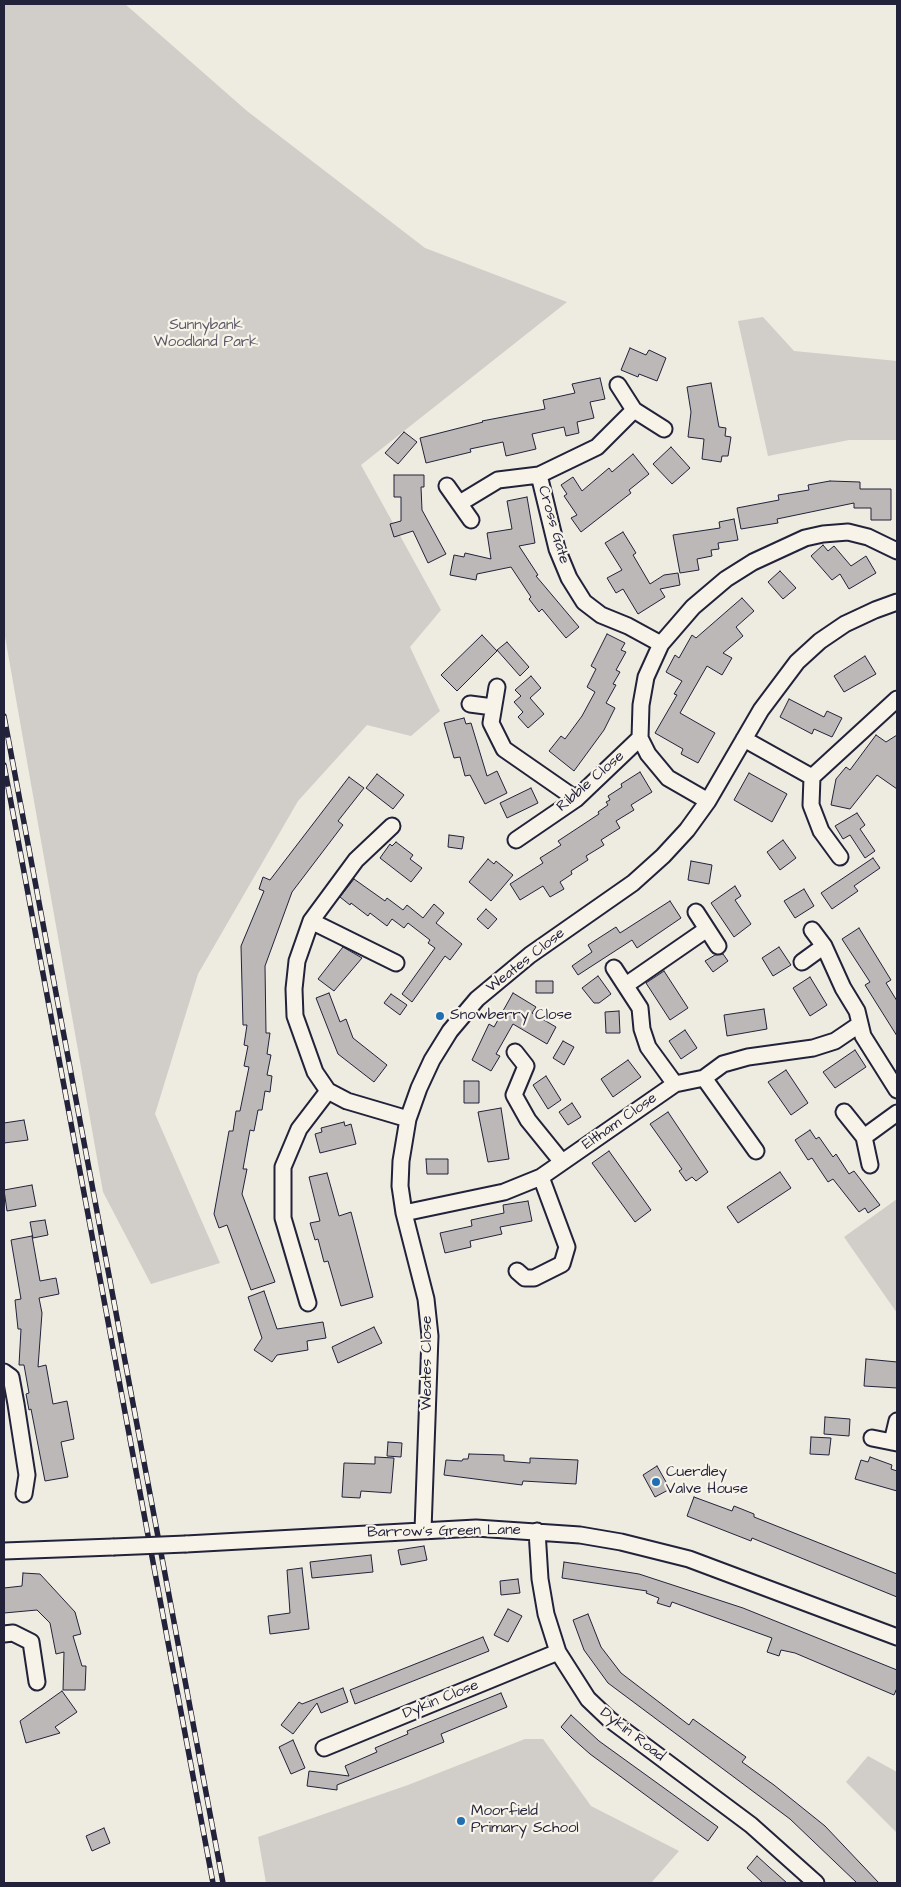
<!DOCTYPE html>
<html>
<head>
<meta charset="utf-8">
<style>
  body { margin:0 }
  #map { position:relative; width:901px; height:1887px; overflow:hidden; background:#eeebe1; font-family:"Architects Daughter",sans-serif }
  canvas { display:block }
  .frame { position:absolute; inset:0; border:5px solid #22223b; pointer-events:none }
</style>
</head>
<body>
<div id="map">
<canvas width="901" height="1887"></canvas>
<div class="frame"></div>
</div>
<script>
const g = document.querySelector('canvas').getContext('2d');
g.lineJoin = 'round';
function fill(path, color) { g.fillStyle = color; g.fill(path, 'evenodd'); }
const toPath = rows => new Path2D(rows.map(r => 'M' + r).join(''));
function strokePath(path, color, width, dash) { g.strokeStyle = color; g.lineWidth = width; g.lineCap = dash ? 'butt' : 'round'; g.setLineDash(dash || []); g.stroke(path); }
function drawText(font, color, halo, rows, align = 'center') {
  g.font = font + ' "Architects Daughter",sans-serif'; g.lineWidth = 4.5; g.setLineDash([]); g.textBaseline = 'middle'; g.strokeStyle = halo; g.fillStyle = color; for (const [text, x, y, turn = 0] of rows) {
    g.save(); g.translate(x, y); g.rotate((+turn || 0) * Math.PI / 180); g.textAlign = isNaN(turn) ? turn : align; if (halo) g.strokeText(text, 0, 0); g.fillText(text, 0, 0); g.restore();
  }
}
fill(toPath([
  [4,4,125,4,247,111,425,248,567,302,361,465,441,610,410,647,440,711,411,736,367,725,298,801,198,974,155,1114,220,1263,151,1284,103,1192,4,631],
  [763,317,794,351,897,361,897,440,849,440,768,456,738,321],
  [897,1199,897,1313,844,1237],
  [525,1739,543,1739,591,1806,679,1851,651,1883,266,1883,258,1837,408,1785],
  [868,1756,897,1772,897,1833,846,1782]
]), '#d1cdc9');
const building = toPath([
  [630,348,646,355,649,350,666,358,657,381,639,374,638,377,621,370,630,348],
  [600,378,605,399,590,402,594,418,577,422,579,433,566,436,564,427,532,434,536,449,506,456,503,442,470,449,471,452,426,463,420,438,483,422,482,421,545,409,543,400,575,393,572,384,600,378],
  [711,383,719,427,726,428,725,436,731,437,728,456,722,456,721,462,702,459,704,439,688,437,691,412,687,387,711,383],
  [404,432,417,442,398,464,385,453,404,432],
  [671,447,690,468,672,484,653,464,671,447],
  [633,454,649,474,629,490,631,493,581,532,571,518,577,515,564,496,567,494,561,485,573,477,582,491,609,468,612,472,633,454],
  [394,475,424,475,424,487,421,487,422,510,446,554,428,563,413,531,394,537,390,524,401,521,401,497,394,497,394,475],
  [830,481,860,482,860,489,891,489,891,520,871,520,871,508,854,508,854,503,777,519,778,523,741,529,737,508,779,500,778,495,809,490,808,485,830,481],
  [527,497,535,543,519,546,538,575,536,576,579,627,566,638,542,609,539,612,529,599,531,597,511,567,477,574,476,580,450,575,454,555,464,557,465,553,491,559,487,533,512,529,507,501,527,497],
  [734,519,738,540,718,543,719,549,711,550,712,556,697,559,699,570,680,573,673,535,720,528,719,522,734,519],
  [623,532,636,553,633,555,650,584,664,575,678,573,680,585,660,589,665,597,638,614,623,589,616,593,607,578,622,570,605,543,623,532],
  [823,545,828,551,834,546,851,566,866,556,876,573,849,589,840,574,832,580,811,556,823,545],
  [780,571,796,588,783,599,768,582,780,571],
  [742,598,754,611,736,627,743,636,723,653,732,658,722,675,707,666,680,713,715,733,698,763,681,754,683,749,655,733,677,695,674,694,682,681,666,672,675,655,679,658,692,635,696,638,742,598],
  [607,634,625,643,621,650,626,652,616,670,620,672,613,684,616,685,606,703,615,708,604,730,574,771,549,751,561,736,565,739,582,716,595,692,587,687,596,669,591,666,607,634],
  [482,635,497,651,457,691,441,675,482,635],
  [507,642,529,667,520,676,497,650,507,642],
  [865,656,876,674,844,692,834,676,865,656],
  [531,676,541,688,530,698,544,714,528,728,518,717,523,712,514,702,521,696,515,690,531,676],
  [789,699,824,717,827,711,842,718,832,737,814,729,812,734,780,717,789,699],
  [464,718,466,724,471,723,487,776,497,771,507,793,485,804,470,775,465,776,460,757,454,758,444,723,464,718],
  [876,735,886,742,897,735,897,789,877,775,850,809,831,805,836,779,846,767,850,770,876,735],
  [640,772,652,792,631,805,634,810,616,821,620,828,601,840,604,845,586,856,588,860,571,871,572,874,560,882,564,889,550,897,543,886,520,900,510,884,543,863,540,858,561,845,558,841,599,814,598,812,608,805,606,802,610,800,608,796,622,787,621,784,640,772],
  [749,773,787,794,772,822,734,800,749,773],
  [377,774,404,795,393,809,366,788,377,774],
  [349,777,364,788,338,821,343,825,292,892,265,966,266,1033,270,1033,267,1054,271,1055,267,1075,272,1076,270,1092,265,1091,262,1110,258,1110,254,1131,250,1130,243,1169,247,1169,242,1194,275,1282,251,1290,227,1225,219,1228,214,1214,229,1131,233,1131,236,1111,240,1111,249,1067,244,1066,248,1046,244,1045,247,1025,243,1025,241,946,264,891,259,889,263,877,270,880,349,777],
  [531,788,538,803,507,818,500,803,531,788],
  [857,813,865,825,860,829,875,851,865,858,850,835,843,839,835,826,857,813],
  [449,835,464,837,462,849,448,847,449,835],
  [783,840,796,858,780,870,767,852,783,840],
  [396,842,413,855,410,859,422,868,411,882,380,858,390,844,392,846,396,842],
  [873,858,880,868,854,886,858,891,832,909,821,893,873,858],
  [488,859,494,864,496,861,513,875,491,901,469,882,488,859],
  [691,861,712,865,709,884,688,880,691,861],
  [354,879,385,901,387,898,403,910,407,905,423,918,434,904,444,913,436,923,462,944,450,960,445,956,412,1002,402,994,435,948,428,943,430,940,408,923,404,928,392,919,387,926,370,913,368,916,351,903,350,905,340,897,354,879],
  [735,886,741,896,735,900,751,924,734,937,711,903,735,886],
  [804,889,814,906,795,918,784,901,804,889],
  [670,901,681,918,637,948,632,940,578,975,572,966,592,952,588,945,616,927,620,933,670,901],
  [486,909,497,919,488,929,477,919,486,909],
  [859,928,891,980,886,983,897,1001,897,1036,865,985,870,982,842,939,859,928],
  [343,947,362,958,334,991,318,979,343,947],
  [779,947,791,965,773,976,762,958,779,947],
  [723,954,728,961,713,972,705,961,715,955,723,954],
  [664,971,688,1008,670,1020,646,983,664,971],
  [598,976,611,994,599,1003,594,1003,582,988,598,976],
  [810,977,827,1005,810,1016,793,988,810,977],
  [536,981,553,981,553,993,536,993,536,981],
  [329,993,340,1022,346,1019,353,1038,387,1065,374,1082,338,1054,316,998,329,993],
  [513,993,536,1007,532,1013,556,1027,547,1044,513,1024,496,1054,500,1056,491,1071,472,1060,489,1024,494,1027,513,993],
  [391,994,407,1005,400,1015,384,1003,391,994],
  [764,1009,767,1029,727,1036,724,1015,764,1009],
  [619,1011,620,1033,606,1033,605,1012,619,1011],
  [685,1030,697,1048,681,1059,669,1041,685,1030],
  [563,1041,574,1047,564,1065,553,1058,563,1041],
  [855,1050,866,1067,835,1088,823,1072,855,1050],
  [628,1060,641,1077,613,1097,601,1079,628,1060],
  [786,1070,808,1103,791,1115,768,1082,786,1070],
  [546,1076,561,1100,548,1109,533,1085,546,1076],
  [464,1081,479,1081,479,1103,464,1103,464,1081],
  [572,1103,581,1117,568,1125,559,1112,572,1103],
  [501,1108,509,1159,488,1162,478,1112,501,1108],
  [668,1112,708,1172,696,1181,692,1177,686,1181,679,1171,682,1169,650,1124,668,1112],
  [24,1120,28,1140,4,1143,4,1123,24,1120],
  [344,1122,345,1126,351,1124,356,1144,320,1153,315,1134,322,1132,321,1128,344,1122],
  [810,1130,816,1139,819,1137,833,1157,836,1154,849,1174,854,1171,880,1205,868,1213,865,1208,859,1212,833,1179,828,1182,812,1158,808,1160,795,1140,810,1130],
  [609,1151,651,1210,635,1222,592,1163,609,1151],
  [426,1159,448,1159,448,1174,427,1174,426,1159],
  [780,1172,791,1188,738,1223,727,1207,780,1172],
  [327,1173,339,1216,351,1212,373,1297,341,1306,328,1261,324,1262,318,1239,315,1240,310,1223,320,1221,309,1177,327,1173],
  [32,1185,36,1206,7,1211,4,1190,32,1185],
  [528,1201,532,1221,500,1227,502,1234,470,1241,471,1247,445,1253,440,1233,472,1226,471,1220,504,1213,503,1205,528,1201],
  [45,1220,48,1235,33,1238,30,1222,45,1220],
  [32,1236,40,1281,56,1278,59,1294,39,1298,42,1313,38,1367,46,1365,53,1404,67,1401,74,1439,61,1442,68,1477,45,1481,31,1409,29,1410,26,1394,29,1393,24,1365,19,1365,21,1329,18,1329,15,1300,21,1299,11,1240,32,1236],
  [264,1291,277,1329,323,1322,326,1338,307,1341,308,1350,277,1355,272,1362,254,1350,262,1338,248,1297,264,1291],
  [374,1327,382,1343,338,1363,332,1347,374,1327],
  [866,1359,897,1362,897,1388,864,1386,866,1359],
  [825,1417,850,1419,849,1436,824,1434,825,1417],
  [811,1437,831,1438,829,1455,810,1454,811,1437],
  [388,1442,402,1443,401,1457,387,1456,388,1442],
  [469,1454,504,1455,504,1461,530,1463,530,1458,578,1460,576,1484,523,1481,522,1485,444,1475,446,1460,462,1461,463,1459,468,1459,469,1454],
  [375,1457,394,1458,391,1493,361,1491,360,1498,342,1497,344,1463,375,1464,375,1457],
  [870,1457,892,1465,891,1469,897,1471,897,1491,855,1479,861,1460,868,1462,870,1457],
  [657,1466,670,1489,655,1497,643,1475,657,1466],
  [694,1497,732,1511,734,1506,754,1514,754,1517,897,1574,897,1597,752,1538,751,1541,687,1516,694,1497],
  [424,1546,427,1560,401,1565,398,1550,424,1546],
  [371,1555,373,1572,312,1578,310,1562,371,1555],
  [564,1562,639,1574,743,1608,897,1670,897,1688,894,1695,795,1653,781,1650,779,1656,767,1652,772,1638,672,1602,670,1607,657,1603,659,1598,646,1593,647,1591,562,1578,564,1562],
  [302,1568,309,1629,270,1634,268,1616,290,1613,287,1570,302,1568],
  [23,1573,40,1574,75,1612,81,1634,73,1636,82,1666,86,1666,85,1690,63,1690,64,1652,56,1654,50,1623,37,1610,4,1613,4,1588,22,1586,23,1573],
  [518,1579,520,1593,501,1595,500,1581,518,1579],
  [508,1609,522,1616,508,1642,494,1635,508,1609],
  [588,1614,601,1647,621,1673,689,1725,693,1719,746,1757,742,1762,774,1785,825,1826,879,1883,857,1883,790,1819,608,1683,584,1650,573,1620,588,1614],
  [483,1637,489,1651,355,1704,350,1690,483,1637],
  [343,1688,348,1702,321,1713,317,1703,293,1734,281,1725,299,1702,302,1704,343,1688],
  [62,1691,77,1712,55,1727,60,1733,26,1743,20,1721,62,1691],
  [501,1693,507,1707,441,1734,444,1742,337,1785,337,1790,307,1786,309,1771,349,1776,345,1766,377,1752,375,1748,408,1734,407,1731,501,1693],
  [571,1715,599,1741,718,1827,708,1841,590,1754,572,1738,561,1727,571,1715],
  [293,1740,305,1768,291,1774,279,1747,293,1740],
  [104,1828,110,1843,92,1851,86,1836,104,1828],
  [757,1856,769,1867,787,1883,763,1883,747,1868,757,1856]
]);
fill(building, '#bbb8b7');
strokePath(building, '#22223b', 1);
const minor = toPath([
  [618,385,634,410],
  [539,475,557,549,569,578,584,602,601,615,628,626,661,644],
  [447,486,471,520],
  [460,503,498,480,539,475,597,447,634,410,664,429],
  [497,687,491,723,504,749,576,799],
  [470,704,493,707],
  [744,739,812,777,897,699],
  [812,777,811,805,821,831,840,857],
  [708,801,668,778,648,754,640,738,641,705,646,677,661,644,693,607,726,579,753,562,805,538,823,534,848,532,868,537,897,551],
  [392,826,356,860,311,921,297,961,294,989,295,1016,315,1072,328,1091,347,1101,408,1119],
  [516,840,576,799,640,738],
  [696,912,718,946],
  [311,921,396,963],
  [812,930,824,946,843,988,857,1011,863,1036,897,1090],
  [802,962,824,946],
  [614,968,640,1008,642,1029,648,1047,675,1084],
  [626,985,707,929],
  [515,1052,526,1066,514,1095,528,1120,562,1162],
  [704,1078,723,1064,748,1057,813,1048,835,1041,860,1024],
  [844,1112,864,1137],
  [870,1165,864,1137,897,1113],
  [404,1213,504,1192,541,1177,675,1084,704,1078,756,1151],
  [517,1271,525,1278,534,1278,562,1264,567,1247,541,1177],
  [308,1303,283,1218,283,1167,299,1129,328,1091],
  [4,1372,11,1377,16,1404,27,1475,24,1494],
  [872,1438,897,1443],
  [892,1442,897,1421],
  [423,1530,430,1336,426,1299,404,1213,400,1186,401,1161,408,1119,419,1088,432,1060,450,1031,477,999,530,955,633,883,663,856,687,830,708,801,761,710,797,662,820,641,845,624,875,610,897,602],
  [537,1531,540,1579,546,1614,558,1652,588,1699,609,1719,751,1825,816,1883],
  [186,1544,476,1528,580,1535,621,1542,689,1559,897,1637],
  [4,1551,113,1547],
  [4,1634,13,1633,31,1642,37,1682],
  [324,1748,558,1652]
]);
strokePath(minor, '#22223b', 19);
strokePath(minor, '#f7f3e8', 15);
const rail = toPath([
  [4,716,223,1883],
  [4,765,213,1883]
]);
strokePath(rail, '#22223b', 5.5);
strokePath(rail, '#f7f3e8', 4, [11]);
const minorBridge = toPath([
  [113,1547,186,1544]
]);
strokePath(minorBridge, '#22223b', 19, []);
strokePath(minorBridge, '#f7f3e8', 15);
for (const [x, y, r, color] of [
  [440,1016,5,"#1f6fb2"],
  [656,1482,5,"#1f6fb2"],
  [461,1821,5,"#1f6fb2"]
]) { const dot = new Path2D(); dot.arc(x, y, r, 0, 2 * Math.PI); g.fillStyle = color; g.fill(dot); strokePath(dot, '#f7f3e8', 2); }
drawText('15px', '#575566', '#f7f3e8', [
  ["Sunnybank",206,326],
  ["Woodland Park",206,343]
]);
drawText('15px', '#22223b', '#f7f3e8', [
  ["Cross Gate",553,525,74],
  ["Ribble Close",591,782,-41],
  ["Weates Close",526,961,-38],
  ["Eltham Close",620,1122,-35],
  ["Weates Close",428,1363,-90],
  ["Barrow's Green Lane",444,1532,-1],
  ["Dykin Close",441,1700,-22],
  ["Dykin Road",632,1735,38]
]);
drawText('15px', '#22223b', '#f7f3e8', [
  ["Snowberry Close",450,1016],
  ["Cuerdley",666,1473],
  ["Valve House",666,1490],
  ["Moorfield",471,1812],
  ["Primary School",471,1829]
], 'left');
</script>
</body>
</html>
